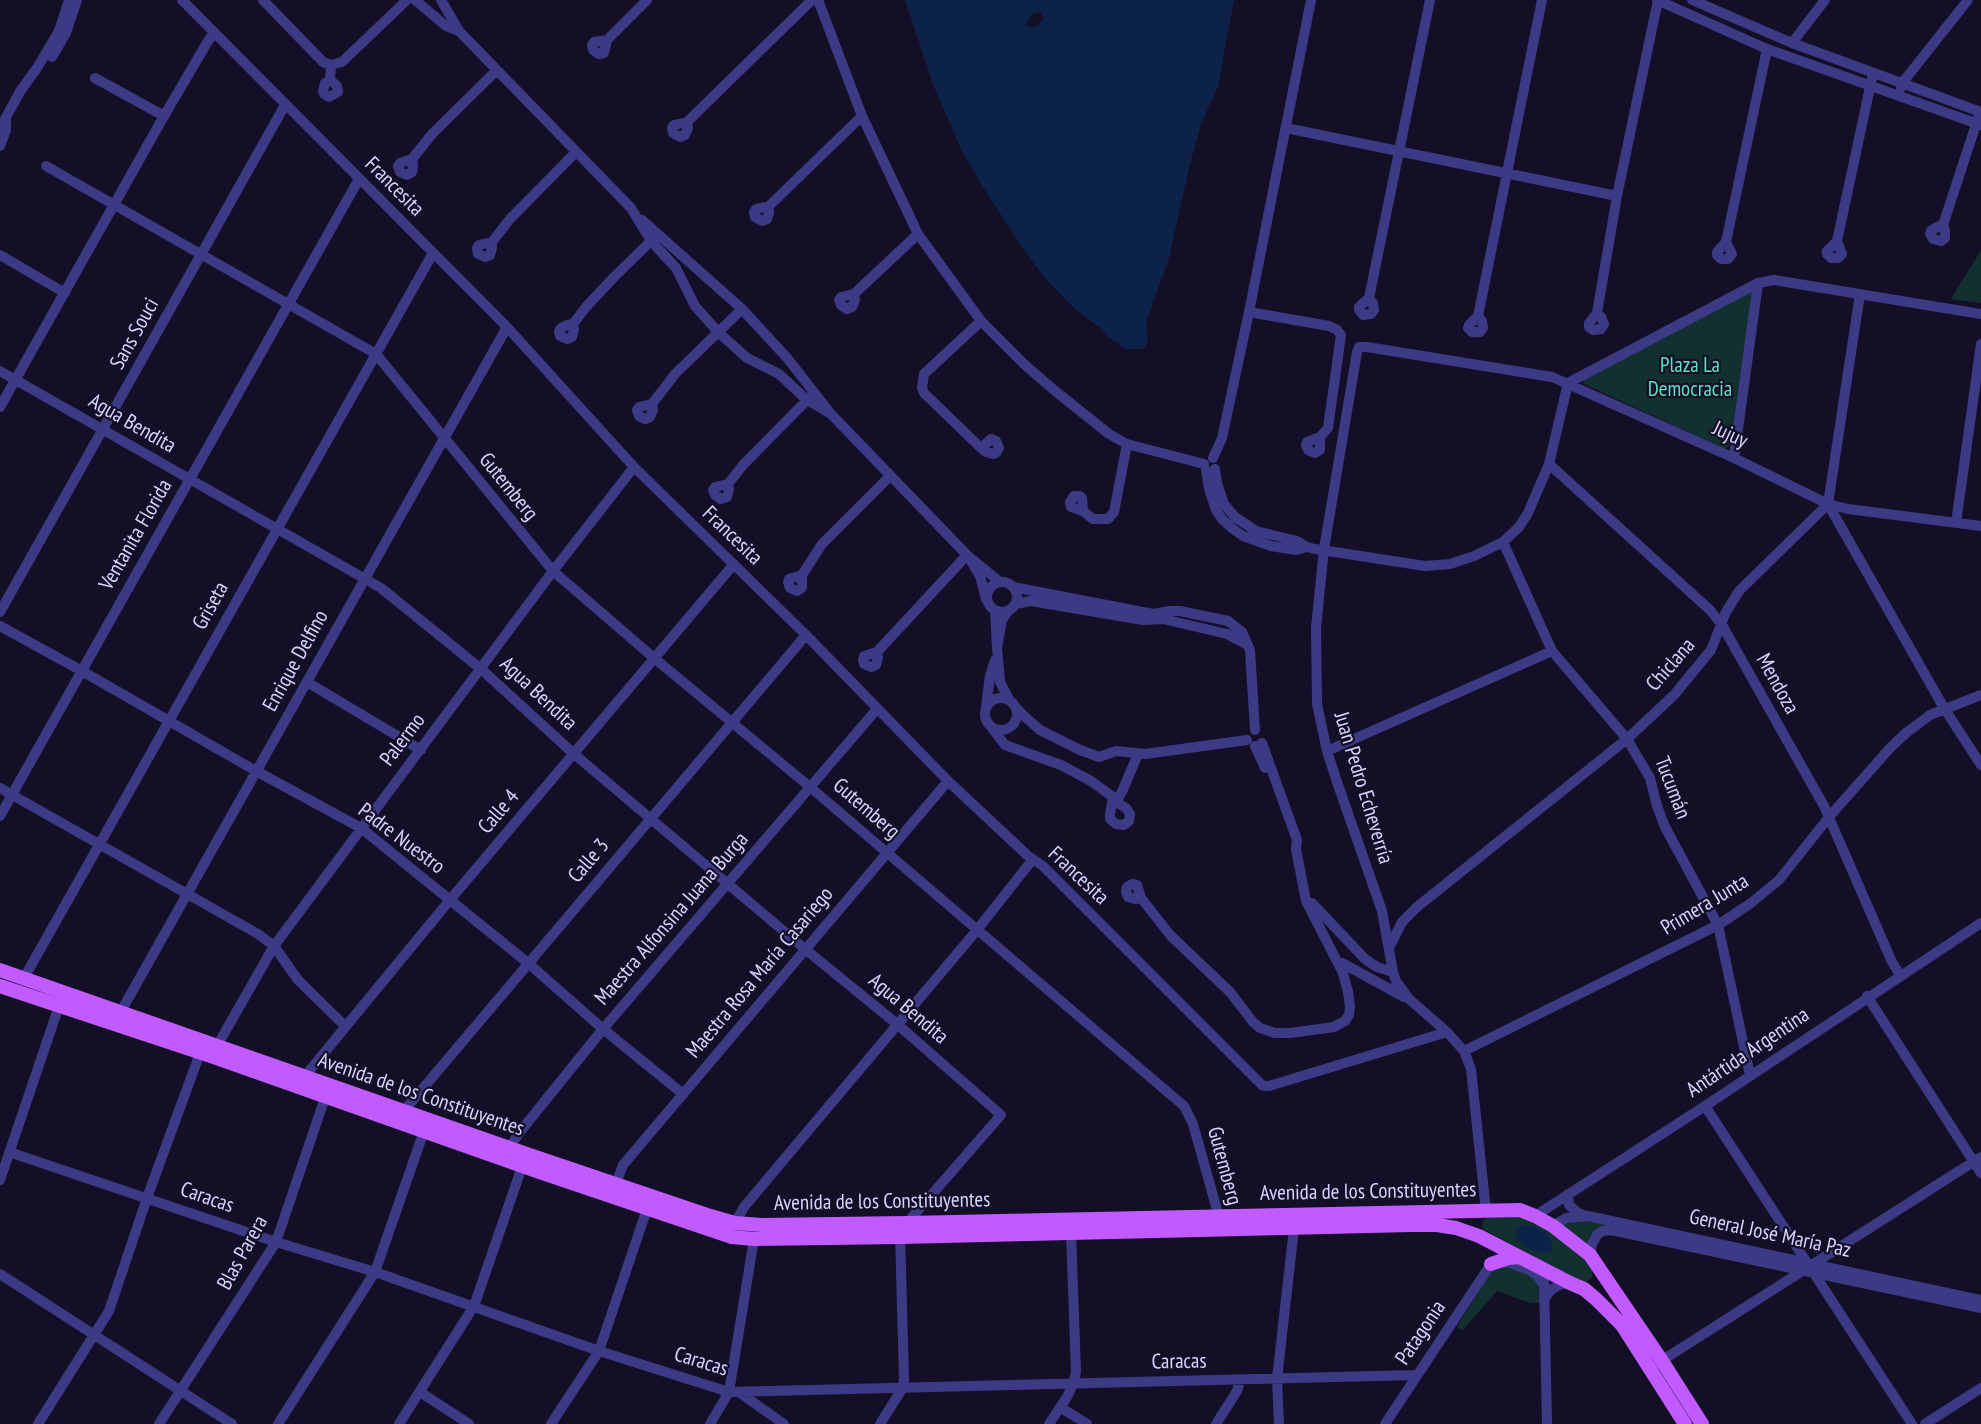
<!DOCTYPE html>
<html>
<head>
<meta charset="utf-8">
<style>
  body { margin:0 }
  canvas { display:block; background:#130f26 }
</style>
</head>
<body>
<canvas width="1981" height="1424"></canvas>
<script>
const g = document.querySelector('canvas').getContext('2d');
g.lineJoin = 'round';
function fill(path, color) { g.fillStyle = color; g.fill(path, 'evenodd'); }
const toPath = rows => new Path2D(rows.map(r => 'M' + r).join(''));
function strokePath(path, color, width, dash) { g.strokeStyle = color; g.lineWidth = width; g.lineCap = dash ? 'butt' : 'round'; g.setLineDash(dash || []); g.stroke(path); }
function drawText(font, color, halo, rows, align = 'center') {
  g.font = font + ' "PT Sans Narrow",sans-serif'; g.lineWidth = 4.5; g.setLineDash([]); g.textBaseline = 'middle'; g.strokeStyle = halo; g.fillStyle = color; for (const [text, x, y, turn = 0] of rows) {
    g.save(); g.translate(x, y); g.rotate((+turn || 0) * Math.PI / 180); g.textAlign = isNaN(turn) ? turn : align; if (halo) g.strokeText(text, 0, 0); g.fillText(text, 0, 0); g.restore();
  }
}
fill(toPath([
  [1981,250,1981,303,1951,299],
  [1751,292,1752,293,1733,441,1727,448,1723,448,1584,384,1583,380],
  [1519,1216,1551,1232,1584,1258,1592,1270,1592,1277,1585,1283,1579,1281,1483,1229,1482,1225,1484,1220,1487,1217],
  [1583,1219,1781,1260,1598,1228,1590,1237,1589,1246,1561,1224],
  [1500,1264,1527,1271,1538,1282,1540,1303,1530,1303,1497,1291,1463,1330,1457,1327,1494,1267]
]), '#12302f');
fill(toPath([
  [905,0,1234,0,1218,86,1201,124,1190,164,1169,258,1146,322,1148,342,1143,349,1126,349,1108,337,1100,328,1073,307,1043,276,1020,244,981,184,962,151,934,87],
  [1040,12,1043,16,1043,20,1035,27,1029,27,1027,24,1028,18,1035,13],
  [1524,1225,1535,1227,1545,1233,1552,1241,1552,1250,1548,1253,1540,1253,1524,1246,1517,1238,1516,1231,1518,1227]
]), '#0c2248');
strokePath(toPath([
  [182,0,507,327,634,467,806,635,948,781,1027,855,1043,866,1263,1086,1269,1086,1447,1032],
  [263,0,323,62,331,65,330,80,325,83,323,91,324,94,329,97,338,92,337,86,330,80],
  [415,0,446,26,459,31],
  [441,0,459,31,631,208,651,241,676,268,695,306,718,332,747,358,779,374,807,400,831,414],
  [818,0,862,116,918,234,981,321,1024,364,1054,390,1109,434,1127,444,1204,464],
  [1657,0,1767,49,1981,125],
  [1692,0,1792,43,1981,112],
  [607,40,604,53,599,54,593,50,592,45,594,42,607,40,647,0],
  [1792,43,1825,0],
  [52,57,66,33,77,0],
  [331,65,342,62,407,0],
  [95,78,164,116],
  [1901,88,1903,82,1968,0],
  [687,122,688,128,685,135,680,137,673,133,672,128,674,125,687,122,812,0],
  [0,128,21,90,37,68,59,31,69,0],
  [1286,128,1617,196],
  [0,146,6,130,6,120],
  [412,159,413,165,412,172,407,175,400,172,398,166,400,163,412,159,433,133,497,70],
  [46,166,376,354,553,571,654,658,810,787,1184,1106,1193,1124,1219,1217,1219,1224],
  [769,206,769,213,767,219,762,221,755,217,754,212,756,209,769,206,862,116],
  [642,220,742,309,788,359,831,414,967,555,1000,582],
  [1943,225,1937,227,1931,231,1930,234,1933,239,1941,241,1945,238,1945,230,1943,225,1978,118],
  [1837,241,1842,254,1838,258,1831,258,1827,254,1827,251,1837,241,1872,78],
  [492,242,479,245,477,248,478,254,485,257,490,255,492,248,492,242,510,219,576,152],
  [1726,242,1732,254,1728,259,1721,259,1717,255,1717,252,1726,242,1767,49],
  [0,255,65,293],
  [854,294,855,300,852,307,847,309,841,305,839,300,841,297,854,294,918,234],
  [1369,298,1373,303,1374,310,1371,314,1363,315,1359,310,1359,307,1369,298,1430,0],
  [1249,312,1329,326,1337,330,1341,335,1328,428,1320,437,1307,442,1306,445,1308,450,1315,453,1320,450,1320,437],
  [1597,313,1601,317,1604,324,1601,329,1593,330,1589,327,1589,323,1597,313,1617,196,1658,0],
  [1478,316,1482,321,1483,328,1480,332,1472,332,1468,328,1469,325,1478,316,1542,0],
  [981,321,924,374,922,388,924,393,981,448,986,452,993,454,996,453,999,448,996,441,991,439,981,448],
  [573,324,567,325,561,328,559,331,560,336,567,339,572,337,574,330,573,324,586,307,614,277,654,238],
  [0,371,381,588,481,669,574,754,805,949,897,1024,1001,1115,907,1223,900,1233,904,1380,902,1389,880,1424],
  [652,404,639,407,637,410,639,416,645,419,650,417,653,410,652,404,675,374,742,309],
  [0,407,164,116,208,41,214,33],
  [1213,458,1222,438,1249,312,1311,0],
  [1734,458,1758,283],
  [1549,464,1710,610,1722,625,1824,806,1892,962,1900,975],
  [1215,469,1217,483,1224,504,1235,517,1256,531,1297,541,1307,547,1315,549,1425,566,1450,564,1474,556,1503,542,1519,527,1528,513,1549,464,1568,383,1758,283,1774,280,1981,314],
  [1206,470,1209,489,1216,510,1222,519,1233,529,1243,536,1271,546,1296,550,1307,547],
  [728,484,715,487,713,490,715,495,721,499,727,497,729,490,728,484,743,465,811,396],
  [1828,504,1944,708,1981,765],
  [1083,511,1082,498,1080,496,1074,496,1070,502,1071,507,1083,511,1093,519,1108,519,1114,512,1127,444],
  [1956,523,1981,344],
  [1503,542,1552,651,1627,739,1650,778,1657,806,1665,827,1718,925,1750,1075],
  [972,563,980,576,986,599],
  [802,575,789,579,788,582,790,588,797,591,802,588,802,575,822,544,890,476],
  '987 597a15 15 0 1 1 30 0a15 15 0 1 1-30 0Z',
  [1013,587,1153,614,1170,611,1180,611,1228,621,1242,632,1250,650,1255,730],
  [1015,604,1031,601,1143,620,1163,619,1227,634,1248,645],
  [995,611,997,648,1002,620,1008,611],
  [0,612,285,105],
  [0,626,82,671,256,771,361,828,528,963,603,1029,683,1094],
  [997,648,1000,682,1010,701],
  [877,652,878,658,876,665,871,667,864,664,863,659,864,656,877,652,967,555],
  [307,682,421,750],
  '985 714a16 16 0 1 1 32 0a16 16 0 1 1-32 0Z',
  [1013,704,1023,715,1040,730,1080,750,1099,757,1116,751,1145,754,1247,740],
  [986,707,990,676,995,660],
  [988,723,1005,745,1061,765,1091,781,1113,797,1118,797,1121,794,1138,754],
  [1255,746,1265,768],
  [1327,751,1552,651],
  [0,788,258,934,274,946,298,980,345,1026],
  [1113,797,1110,814,1110,819,1116,824,1124,825,1129,821,1130,814,1126,808,1119,804,1118,797],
  [0,816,359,179],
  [1141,898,1135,899,1128,897,1126,892,1127,887,1132,884,1137,885,1141,898,1171,936,1230,992,1253,1022,1260,1028,1275,1033,1290,1033,1334,1027,1345,1021,1349,1015,1350,1006,1348,992,1343,973,1306,901,1296,849,1297,840,1262,743],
  [1312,903,1365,959,1377,967,1393,972],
  [1389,948,1402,922,1417,907,1627,739,1674,695,1711,650,1726,612,1739,591,1828,504,1860,294],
  [1342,963,1404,997],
  [24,978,433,253],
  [1867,996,1981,1173],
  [120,1013,507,327],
  [1464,1051,1718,925,1751,903,1779,880,1829,817,1890,748,1906,733,1930,715,1981,695],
  [301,1081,449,901,734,564],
  [1705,1106,1912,1424],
  [403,1112,806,635],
  [9,1152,276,1242,375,1272,599,1351,729,1392,1417,1375],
  [506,1153,519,1133,603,1029,877,709],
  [0,1180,59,1006],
  [613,1191,623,1165,948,781],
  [1568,1194,1569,1205,1578,1213,1584,1215],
  [1486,1211,1471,1069,1464,1051,1447,1032,1409,999,1396,981,1393,972,1382,911,1336,779,1327,751,1317,704,1316,628,1324,549,1357,352,1359,347,1367,347,1552,377,1734,458,1828,504,1848,509,1981,526],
  [1535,1216,1705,1106,1981,923],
  [735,1223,744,1207,977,930,1033,859],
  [1553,1226,1566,1218,1588,1216,1981,1300],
  [1590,1255,1592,1244,1597,1235,1602,1231,1611,1230,1981,1308],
  [0,1274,232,1424],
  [1544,1281,1547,1424],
  [1545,1298,1550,1291,1557,1286,1562,1284,1570,1283],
  [1658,1363,1981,1157],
  [420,1392,469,1424],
  [740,1393,784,1424],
  [1060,1407,1087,1424],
  [38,1424,109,1311,147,1198,200,1053,217,1046,274,946,553,571,634,467],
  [159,1424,276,1242,328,1089],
  [278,1424,375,1272,424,1131],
  [399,1424,474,1306,524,1161],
  [551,1424,599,1351,647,1209],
  [710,1424,729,1392,754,1239],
  [1049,1424,1067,1397,1073,1384,1076,1372,1071,1233],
  [1216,1424,1237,1391,1240,1381],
  [1279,1424,1277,1379,1294,1228],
  [1385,1424,1491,1264,1508,1262,1529,1270,1537,1275,1545,1287],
  [1925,1424,1981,1388]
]), '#3d3a85', 10);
strokePath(toPath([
  [0,970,527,1154,707,1215,735,1223,762,1225,907,1223,1520,1210,1535,1216,1553,1226,1590,1255,1662,1361,1702,1424],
  [0,986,211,1056,539,1172,732,1237,754,1239,900,1237,1411,1225,1437,1225,1456,1228,1479,1236,1570,1283,1584,1289,1596,1299,1622,1325,1685,1424],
  [1491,1264,1508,1258,1519,1257]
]), '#c25bff', 14);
drawText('21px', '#d9d4ff', '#130f26', [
  ["Francesita",394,187,45],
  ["Sans Souci",135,334,-61],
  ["Agua Bendita",132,424,30],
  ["Jujuy",1730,435,25],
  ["Gutemberg",508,487,51],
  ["Ventanita Florida",136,535,-60],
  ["Francesita",732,536,44],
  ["Griseta",211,606,-61],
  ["Enrique Delfino",296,661,-61],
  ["Chiclana",1671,665,-49],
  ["Mendoza",1777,684,61],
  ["Agua Bendita",538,694,43],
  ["Palermo",403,740,-53],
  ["Juan Pedro Echeverría",1363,788,73],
  ["Tucumán",1672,788,69],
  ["Gutemberg",866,809,41],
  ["Calle 4",499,812,-50],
  ["Padre Nuestro",401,839,37],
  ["Calle 3",589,861,-50],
  ["Francesita",1078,876,43],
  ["Primera Junta",1705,905,-31],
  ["Maestra Alfonsina Juana Burga",672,919,-49],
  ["Maestra Rosa María Casariego",760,973,-50],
  ["Agua Bendita",908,1009,40],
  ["Antártida Argentina",1748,1053,-34],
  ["Avenida de los Constituyentes",421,1095,19],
  ["Gutemberg",1224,1166,75],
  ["Avenida de los Constituyentes",1368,1192,-1],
  ["Caracas",207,1198,19],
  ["Avenida de los Constituyentes",882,1202,-1],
  ["General José María Paz",1770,1234,12],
  ["Blas Parera",243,1253,-61],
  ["Patagonia",1421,1333,-56],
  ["Caracas",701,1362,17],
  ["Caracas",1179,1362,-1]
]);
drawText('21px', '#5fe0c0', '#130f26', [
  ["Plaza La",1690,366],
  ["Democracia",1690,390]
]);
</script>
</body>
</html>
